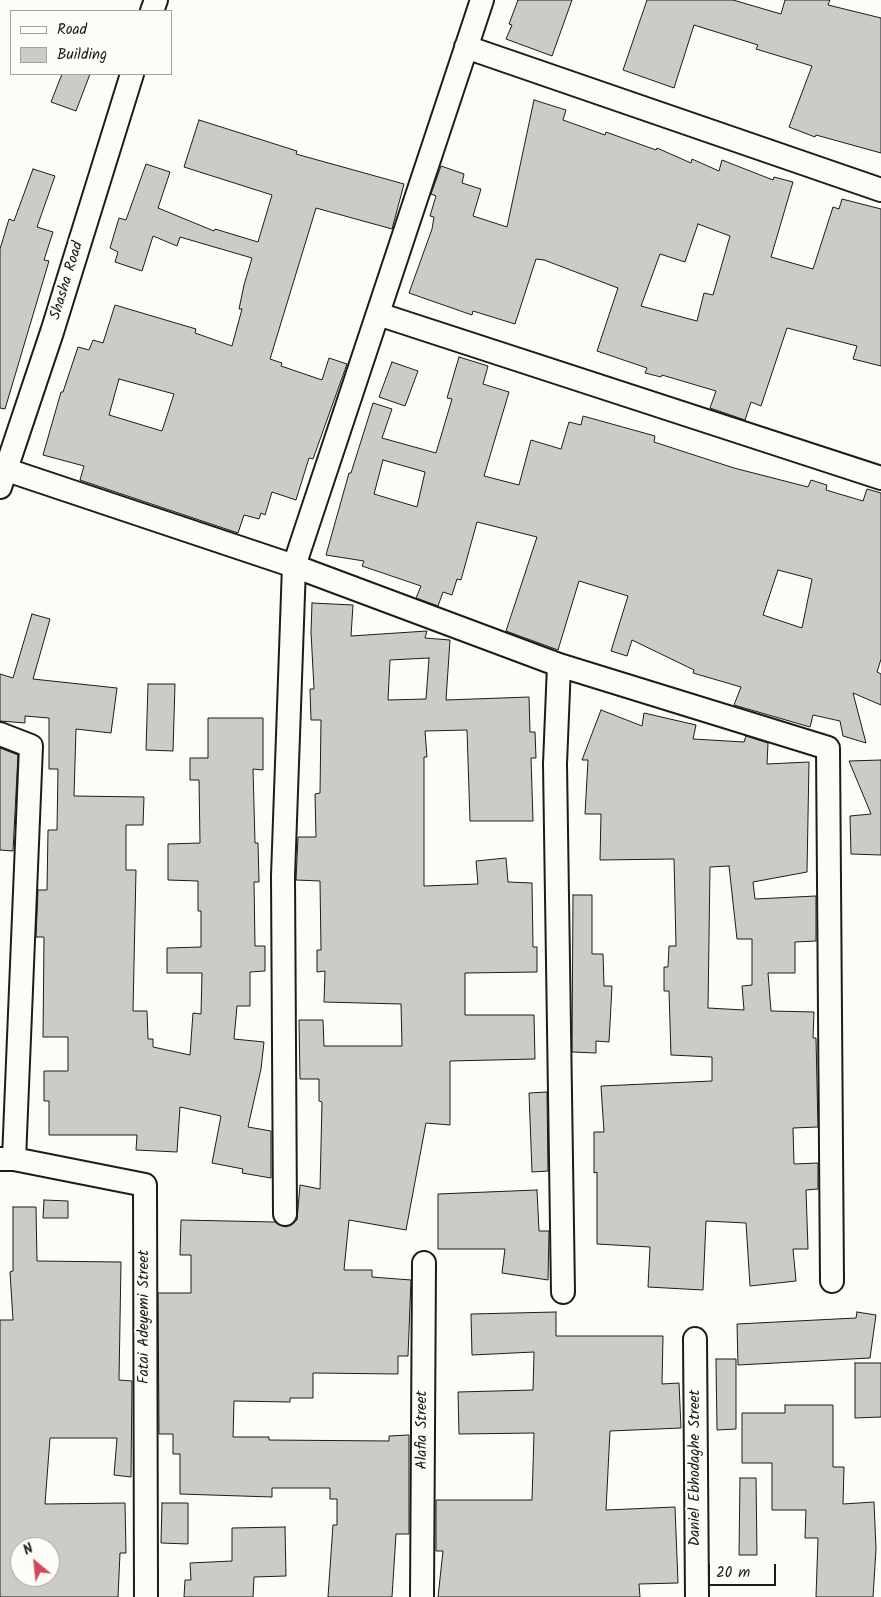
<!DOCTYPE html>
<html>
<head>
<meta charset="utf-8">
<style>
  body { margin:0 }
  #map { position:relative; width:881px; height:1597px; overflow:hidden; background:#fdfcf7; font-family:Kalam,sans-serif }
  canvas { display:block }
  .legend { position:absolute; left:10px; top:10px; width:162px; height:65px; box-sizing:border-box; background:#fdfcf7; border:1px solid #a3a29f; margin:0; padding:6px 9px; list-style:none; font-size:15px; color:#1c1c1c }
  .legend li { display:flex; align-items:center; gap:10px; height:25px }
  .legend b { width:25px; border:1px solid #a3a29f }
  .north { position:absolute; left:10px; top:1537px; width:50px; height:50px; box-sizing:border-box; background:#fdfcf7; border:1px solid #a3a29f; border-radius:50%; rotate:332deg; font-size:14px; font-weight:700; line-height:20px; text-align:center; color:#1c1c1c }
  .north::after { content:''; display:block; margin:auto; width:18px; height:22px; background:#d1495b; clip-path:polygon(50% 0,100% 100%,50% 72%,0 100%) }
  .scale { position:absolute; left:708px; top:1564px; width:68px; height:22px; box-sizing:border-box; border:2px solid #1c1c1c; border-top:0; padding-left:6px; font-size:15px; line-height:18px; white-space:nowrap; color:#1c1c1c; -webkit-text-stroke:4px #fdfcf7; paint-order:stroke }
</style>
</head>
<body>
<div id="map">
<canvas width="881" height="1597"></canvas>
<ul class="legend">
<li><b style="height:6px;background:#fdfcf7"></b>Road</li>
<li><b style="height:14px;background:#cccbc8"></b>Building</li>
</ul>
<div class="north">N</div>
<div class="scale">20 m</div>
</div>
<script>
const g = document.querySelector('canvas').getContext('2d');
g.lineJoin = 'round';
function fill(path, color) { g.fillStyle = color; g.fill(path, 'evenodd'); }
const toPath = rows => new Path2D(rows.map(r => 'M' + r).join(''));
function strokePath(path, color, width, dash) { g.strokeStyle = color; g.lineWidth = width; g.lineCap = dash ? 'butt' : 'round'; g.setLineDash(dash || []); g.stroke(path); }
function drawText(font, color, halo, rows, align = 'center') {
  g.font = font + ' Kalam,sans-serif'; g.lineWidth = 4; g.setLineDash([]); g.textBaseline = 'middle'; g.strokeStyle = halo; g.fillStyle = color; for (const [text, x, y, turn = 0] of rows) {
    g.save(); g.translate(x, y); g.rotate((+turn || 0) * Math.PI / 180); g.textAlign = isNaN(turn) ? turn : align; if (halo) g.strokeText(text, 0, 0); g.fillText(text, 0, 0); g.restore();
  }
}
const building = toPath([
  [518,0,572,0,552,56,506,39,512,25,509,24,518,0],
  [647,0,733,0,781,14,785,0,830,0,828,5,881,18,881,153,816,135,815,137,789,127,812,66,756,49,758,45,694,25,674,88,623,70,647,0],
  [62,74,90,74,76,111,51,102,62,74],
  [534,100,566,110,563,120,605,135,606,132,656,150,657,148,691,163,692,159,719,171,722,160,773,180,774,177,793,182,771,257,813,269,833,207,839,209,842,199,881,209,881,366,853,359,857,346,787,328,761,406,751,402,745,420,710,408,716,391,662,375,661,377,645,373,647,368,597,351,618,288,544,260,536,259,515,324,473,311,472,315,409,293,432,229,434,217,430,216,436,196,431,194,441,166,464,174,462,183,481,189,473,216,507,227,534,100],
  [698,224,730,236,713,295,704,293,697,321,641,306,660,254,685,262,698,224],
  [199,120,297,151,296,154,404,184,392,229,316,208,270,359,282,363,281,366,322,380,329,358,347,364,313,459,309,458,296,500,272,492,265,515,261,513,259,519,244,515,238,533,80,480,84,466,43,455,61,392,63,392,78,347,89,350,93,340,103,343,115,305,196,329,195,333,232,346,242,309,239,309,244,285,252,258,180,237,177,246,153,236,142,271,115,262,118,252,110,248,119,218,126,220,146,164,170,172,158,208,214,231,215,229,258,242,272,195,184,167,199,120],
  [119,379,174,394,162,431,109,415,119,379],
  [33,169,55,176,37,227,53,232,44,260,49,261,5,409,0,408,0,249,9,219,14,221,33,169],
  [459,357,488,366,483,384,509,392,484,476,519,485,531,440,561,449,569,422,581,425,583,416,655,436,654,442,734,468,808,487,811,480,827,485,826,490,863,501,867,489,881,493,881,659,877,672,881,674,881,705,853,693,866,743,843,736,840,721,813,715,810,727,734,705,741,687,693,673,694,670,632,640,627,656,611,651,628,596,579,581,558,650,506,631,537,537,477,522,461,580,457,579,452,595,443,592,438,606,416,598,421,586,362,566,364,561,326,555,349,473,351,473,373,403,392,409,382,438,436,453,452,399,447,398,459,357],
  [383,460,425,472,417,507,374,494,383,460],
  [778,570,812,579,802,628,763,615,778,570],
  [392,362,418,371,405,406,379,397,392,362],
  [312,603,353,605,351,636,427,631,425,638,450,640,446,700,529,697,530,732,535,732,536,758,531,758,533,821,470,821,467,730,425,731,427,757,424,757,424,886,478,884,476,861,506,858,508,882,532,883,533,947,537,947,537,972,465,973,465,1015,534,1015,535,1059,450,1061,450,1125,426,1123,406,1230,349,1220,344,1270,372,1270,372,1277,411,1280,408,1356,398,1356,398,1374,313,1373,313,1398,290,1398,290,1402,234,1401,233,1437,269,1437,269,1440,389,1441,389,1436,409,1435,409,1534,396,1534,392,1597,328,1597,333,1525,337,1525,337,1499,330,1499,330,1488,272,1488,272,1497,180,1494,180,1454,173,1454,173,1434,159,1434,158,1293,191,1293,191,1255,180,1255,181,1220,275,1222,286,1227,297,1220,300,1185,320,1189,322,1102,319,1101,319,1079,300,1079,299,1020,323,1020,324,1046,402,1046,401,1004,324,1002,325,971,317,972,317,950,321,950,320,881,296,880,298,837,316,837,315,794,320,793,321,720,311,720,310,689,314,689,311,632,312,603],
  [429,658,426,699,388,700,390,660,429,658],
  [32,614,50,619,33,679,117,688,111,733,76,729,74,796,144,797,143,825,126,825,126,870,136,870,133,1011,147,1011,148,1039,153,1039,153,1047,190,1055,193,1013,201,1014,202,973,167,973,167,948,201,947,201,911,198,911,198,881,168,880,168,844,200,843,199,780,190,780,190,758,208,758,208,718,263,718,263,770,253,769,255,843,258,843,259,882,254,882,255,946,265,946,265,971,250,972,250,1006,237,1006,234,1039,264,1042,261,1069,248,1127,271,1131,271,1178,242,1173,243,1169,212,1163,221,1116,180,1107,177,1152,136,1150,137,1135,49,1135,49,1101,44,1101,44,1071,68,1071,68,1037,43,1037,44,937,36,937,38,890,47,890,48,830,57,830,58,769,49,769,49,718,25,716,25,723,0,721,0,674,13,678,32,614],
  [148,684,175,684,173,751,146,750,148,684],
  [601,710,642,726,644,713,696,725,693,739,744,742,746,736,768,743,767,764,809,762,807,872,753,882,755,899,816,896,816,941,795,942,795,973,768,973,771,1011,814,1012,813,1038,816,1038,818,1127,793,1128,794,1164,818,1163,818,1189,806,1190,808,1249,793,1249,796,1281,750,1286,746,1223,706,1221,703,1290,648,1287,650,1247,597,1244,597,1172,594,1173,594,1132,604,1132,601,1086,712,1081,712,1057,671,1055,669,991,664,991,664,967,668,967,669,946,676,946,674,859,600,860,601,814,585,814,588,760,582,760,601,710],
  [729,866,737,939,752,939,752,985,742,986,744,1010,708,1008,710,867,729,866],
  [0,748,18,755,13,851,0,850,0,748],
  [881,760,881,855,851,854,850,816,871,814,849,761,881,760],
  [573,895,592,895,592,954,603,954,604,986,612,986,609,1042,596,1041,596,1053,572,1052,573,895],
  [547,1092,548,1171,532,1172,529,1093,547,1092],
  [537,1190,539,1231,549,1231,548,1280,502,1273,505,1249,438,1249,438,1194,537,1190],
  [44,1200,68,1201,68,1218,43,1218,44,1200],
  [13,1207,36,1207,37,1261,121,1262,119,1380,132,1381,131,1477,114,1475,117,1438,50,1438,45,1504,125,1503,126,1553,120,1553,118,1597,0,1597,0,1320,13,1320,10,1272,13,1271,13,1207],
  [20,1547,50,1547,50,1577,20,1577,20,1547],
  [556,1312,556,1336,663,1336,662,1384,679,1383,681,1428,610,1431,606,1510,675,1507,678,1583,639,1584,640,1597,438,1597,443,1551,436,1551,436,1500,532,1500,534,1433,459,1434,458,1392,533,1390,534,1352,472,1355,471,1314,556,1312],
  [857,1312,876,1315,870,1358,738,1365,737,1324,856,1318,857,1312],
  [716,1359,736,1359,736,1429,717,1430,716,1359],
  [855,1363,881,1363,881,1417,855,1418,855,1363],
  [785,1405,833,1405,833,1467,844,1467,843,1504,874,1502,876,1549,873,1597,816,1597,818,1538,805,1538,806,1510,772,1510,772,1463,742,1463,742,1413,785,1413,785,1405],
  [740,1478,756,1478,757,1555,739,1555,740,1478],
  [162,1503,188,1503,188,1544,161,1543,162,1503],
  [285,1527,286,1576,254,1577,253,1597,184,1597,185,1580,191,1580,190,1563,232,1561,232,1528,285,1527]
]);
fill(building, '#cccbc8');
strokePath(building, '#1c1c1c', 1);
const minor = toPath([
  [152,11,156,0],
  [466,47,881,190],
  [378,314,881,478],
  [7,470,294,566,559,665,828,748,832,1281],
  [0,487,52,332,132,74],
  [559,665,555,764,563,1292],
  [0,734,31,746,14,1159],
  [0,1159,14,1159,145,1185,146,1597],
  [285,1214,283,876,294,566,482,0],
  [695,1339,697,1597],
  [422,1597,424,1263]
]);
strokePath(minor, '#1c1c1c', 26);
strokePath(minor, '#fdfcf7', 22);
drawText('15px', '#1c1c1c', '#fdfcf7', [
  ["Shasha Road",68,281,-73],
  ["Fatai Adeyemi Street",145,1317,-90],
  ["Alafia Street",423,1430,-90],
  ["Daniel Ebhodaghe Street",696,1468,-90]
]);
</script>
</body>
</html>
